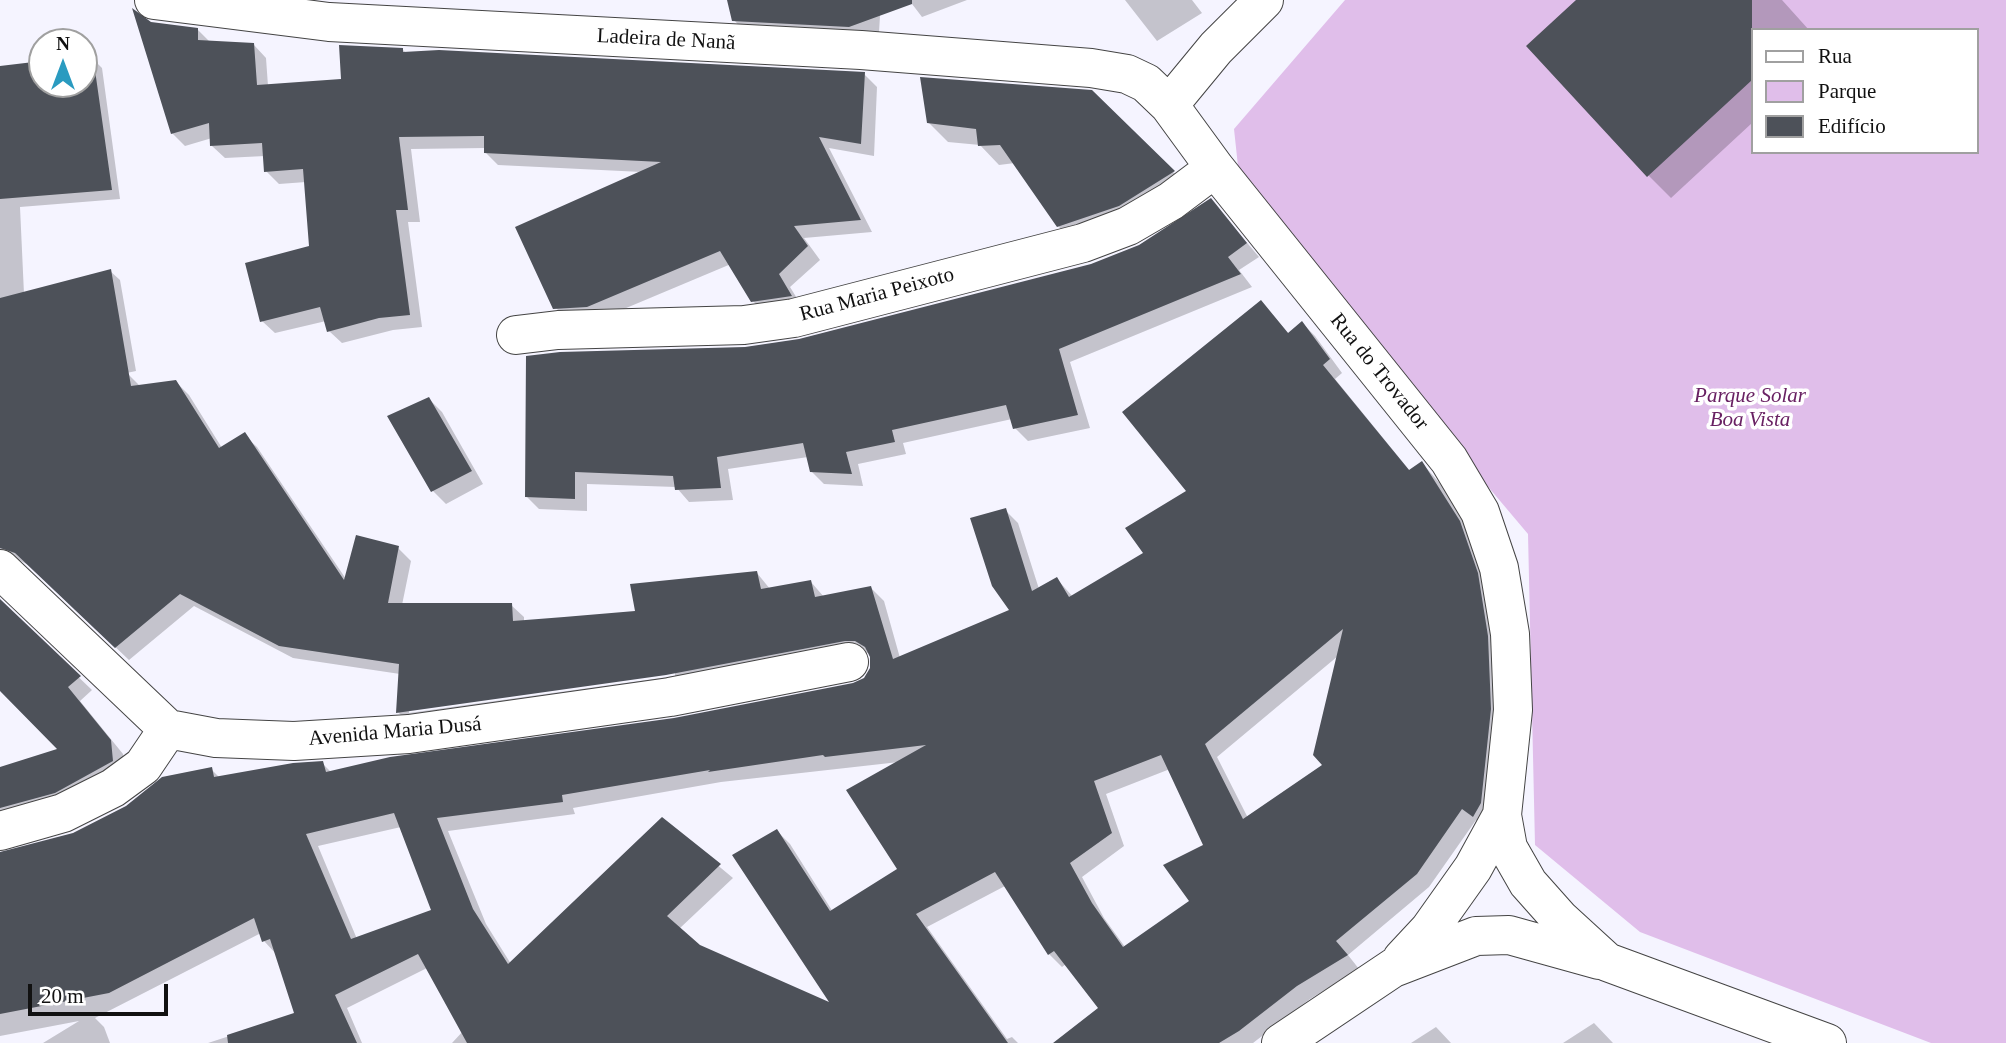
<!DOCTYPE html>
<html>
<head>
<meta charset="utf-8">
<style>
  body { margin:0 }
  #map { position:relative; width:2006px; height:1043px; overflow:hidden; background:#f5f4ff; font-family:Georgia,serif }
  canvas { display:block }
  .legend { position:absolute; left:1751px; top:28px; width:228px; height:126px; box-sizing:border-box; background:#fff; border:2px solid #a0a0a0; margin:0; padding:9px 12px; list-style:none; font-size:21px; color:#111 }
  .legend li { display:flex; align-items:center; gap:14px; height:35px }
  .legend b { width:35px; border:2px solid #a0a0a0 }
  .north { position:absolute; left:28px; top:28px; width:70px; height:70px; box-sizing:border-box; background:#fff; border:2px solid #a0a0a0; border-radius:50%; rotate:0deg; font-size:19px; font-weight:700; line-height:28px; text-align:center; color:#111 }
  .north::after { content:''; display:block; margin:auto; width:24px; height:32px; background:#2a9bc0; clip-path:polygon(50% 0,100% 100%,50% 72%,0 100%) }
  .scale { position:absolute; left:28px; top:984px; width:140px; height:32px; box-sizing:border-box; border:4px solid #111; border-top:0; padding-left:9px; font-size:21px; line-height:24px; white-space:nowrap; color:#111; -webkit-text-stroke:5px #fff; paint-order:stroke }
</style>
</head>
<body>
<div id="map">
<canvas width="2006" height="1043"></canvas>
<ul class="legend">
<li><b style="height:9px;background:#fff"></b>Rua</li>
<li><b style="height:19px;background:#e0beea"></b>Parque</li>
<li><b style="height:19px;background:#4d5159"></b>Edifício</li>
</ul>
<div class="north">N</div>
<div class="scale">20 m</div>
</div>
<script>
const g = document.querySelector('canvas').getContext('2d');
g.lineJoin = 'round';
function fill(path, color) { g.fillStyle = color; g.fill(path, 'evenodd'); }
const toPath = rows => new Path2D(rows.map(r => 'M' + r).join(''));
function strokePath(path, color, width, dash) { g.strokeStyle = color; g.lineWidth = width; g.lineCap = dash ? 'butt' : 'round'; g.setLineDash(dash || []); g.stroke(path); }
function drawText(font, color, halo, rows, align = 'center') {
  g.font = font + ' Georgia,serif'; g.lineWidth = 7; g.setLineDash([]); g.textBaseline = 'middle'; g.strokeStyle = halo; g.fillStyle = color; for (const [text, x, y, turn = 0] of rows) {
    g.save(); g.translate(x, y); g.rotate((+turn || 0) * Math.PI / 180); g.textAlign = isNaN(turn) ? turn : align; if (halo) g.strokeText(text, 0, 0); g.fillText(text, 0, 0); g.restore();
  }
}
fill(toPath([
  [1345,0,2006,0,2006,1043,1931,1043,1640,932,1535,845,1528,534,1241,194,1234,129],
  [1752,30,1976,30,1976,152,1752,152]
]), '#e0beea');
fill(toPath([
  [728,0,881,0,879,32,746,33,734,20],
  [909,0,967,0,922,17],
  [1125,0,1192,0,1202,13,1157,41],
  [1579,0,1782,0,1809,30,1752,30,1752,123,1671,198,1648,175],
  [150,23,197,29,210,42,254,45,266,58,268,86,343,81,403,50,407,54,864,74,877,87,874,156,829,148,872,232,804,238,820,260,790,287,803,308,766,314,753,301,731,264,600,319,568,320,555,307,642,172,498,165,486,153,486,148,411,149,420,222,408,222,422,327,393,330,342,343,329,331,326,321,275,333,262,321,311,247,306,182,279,184,266,171,265,156,225,158,212,146,212,138,185,146,172,133],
  [92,58,102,68,120,199,20,207,24,294,110,271,120,280,136,371,0,400,0,67,42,63,42,84,84,84,84,59],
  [1088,91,1192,190,1077,245,1058,226,1015,163,999,165,980,145,948,142,928,122],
  [1211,200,1259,257,1239,270,1252,287,1070,362,1090,428,1028,441,1015,428,1012,419,903,443,906,454,858,464,863,486,824,484,811,471,808,457,728,469,733,500,689,502,676,487,587,484,587,511,539,509,527,497,745,349,800,341,1091,265,1140,247],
  [1273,315,1289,334,1302,323,1315,336,1342,373,1335,379,1410,471,1422,463,1443,487,1472,536,1500,650,1486,828,1476,820,1429,887,1348,955,1359,969,1310,999,1253,1043,1056,1043,1101,1008,1066,964,1062,967,1049,954,1005,886,927,927,1007,1039,1012,1037,1018,1043,452,1043,477,1016,427,968,347,1008,362,1043,208,1043,297,1014,277,955,264,941,261,933,95,1018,104,1027,110,1043,43,1043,79,1021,0,1036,0,854,73,834,211,769,220,778,322,763,332,773,673,720,854,685,865,679,871,670,870,653,859,653,410,725,398,712,400,674,293,658,194,606,129,660,30,566,19,560,0,564,0,453,129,375,141,387,176,382,189,395,222,448,244,435,257,447,346,579,398,548,411,561,402,605,511,605,524,617,524,622,637,612,757,573,770,589,811,582,824,597,871,588,884,601,900,658,1012,610,1005,510,1018,523,1039,589,1057,579,1073,597,1145,554,1188,492],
  [1338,656,1324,766,1248,818,1217,757],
  [675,672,675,676,409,713,409,709],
  [899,762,899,870,833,912,790,844,777,831,834,1006,699,947,679,929,733,878,662,819,511,964,486,924,448,831,575,814,573,808,721,782],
  [1170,769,1205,845,1192,902,1125,947,1104,918,1082,877,1124,846,1106,794],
  [401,827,433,911,357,939,318,846],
  [429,399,442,412,483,484,446,504,433,491],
  [0,602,92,690,80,701,123,754,125,774,0,827,0,769,60,750,0,689],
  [1594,1023,1613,1043,1563,1043],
  [1436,1027,1451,1043,1411,1043]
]), '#0003');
fill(toPath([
  [727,0,912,0,912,4,849,27,732,21],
  [1576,0,1752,0,1752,80,1647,177,1526,46],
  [132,8,151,22,198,28,198,40,254,43,257,85,341,79,339,45,403,48,403,52,439,50,865,72,861,144,819,137,861,220,794,226,808,246,779,274,792,296,751,302,720,251,587,307,553,309,515,227,661,162,484,153,484,136,399,137,408,210,396,210,410,315,379,318,327,332,320,307,260,322,245,263,309,246,303,169,264,172,262,143,210,146,209,123,171,134],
  [93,56,112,190,0,199,0,66,42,61,42,84,84,84,84,57],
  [920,77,1092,90,1175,171,1119,206,1057,227,1000,145,978,146,976,129,927,123],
  [1211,198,1247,243,1228,257,1241,274,1059,349,1078,415,1013,429,1006,405,892,430,895,442,846,452,852,474,810,472,803,443,717,457,721,488,675,490,673,476,575,472,575,499,525,497,526,356,560,352,745,347,799,339,1091,264,1139,245],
  [111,269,131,386,176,380,219,448,245,432,344,580,356,535,399,546,388,603,512,603,513,621,564,617,635,611,630,584,757,571,761,589,811,580,815,597,871,586,893,659,1009,610,992,586,970,518,1006,508,1032,591,1057,577,1069,597,1143,553,1125,528,1186,491,1122,412,1261,300,1288,333,1302,321,1330,359,1323,365,1409,470,1422,461,1460,521,1478,573,1488,636,1491,709,1481,803,1473,817,1462,809,1417,874,1336,941,1348,955,1297,986,1239,1031,1219,1043,1053,1043,1098,1008,1054,951,1048,955,995,872,916,914,1008,1043,467,1043,418,954,335,995,357,1043,228,1043,227,1035,294,1013,270,939,262,942,254,918,109,993,0,1014,0,852,73,833,126,806,162,777,212,767,214,777,293,763,323,761,326,772,390,757,674,718,853,683,864,678,870,668,870,657,865,647,855,641,845,641,666,675,396,713,399,664,279,646,180,594,115,648,15,553,0,548,0,298],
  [1343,629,1313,755,1322,765,1243,819,1205,744],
  [926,745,846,790,897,869,830,911,777,829,732,855,829,1002,700,945,667,916,721,864,662,817,508,964,473,909,437,818,563,802,562,795,710,770,708,772,823,755,825,757],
  [1161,755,1203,845,1163,865,1189,901,1123,947,1092,903,1070,863,1112,833,1094,781],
  [394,813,431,910,351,939,306,834],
  [429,397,472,471,431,492,387,416],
  [0,599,81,676,68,687,111,740,113,761,55,793,0,808,0,767,57,749,0,691]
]), '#4d5159');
const minor = toPath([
  [154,0,329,22,861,50,1091,68,1127,74,1146,83,1169,105,1215,168,1449,460,1480,512,1499,568,1510,634,1513,710,1502,815,1508,848,1528,883,1560,919,1607,962,1827,1043],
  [1169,105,1216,48,1264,0],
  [516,335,558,330,744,325,794,318,1083,243,1128,226,1171,201,1215,168],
  [0,569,168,729,216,738,294,741,409,734,670,697,849,662],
  [0,831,63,813,113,788,143,766,168,729],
  [1402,959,1429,930,1473,868,1502,815],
  [1281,1043,1393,968,1476,936,1509,935,1599,960]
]);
strokePath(minor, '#444', 40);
strokePath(minor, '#fff', 38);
drawText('21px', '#111', '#fff', [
  ["Ladeira de Nanã",666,40,3],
  ["Rua Maria Peixoto",877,295,-15],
  ["Rua do Trovador",1379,372,51],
  ["Avenida Maria Dusá",395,732,-5]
]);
drawText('italic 21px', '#692163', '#fff', [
  ["Parque Solar",1750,396],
  ["Boa Vista",1750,420]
]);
</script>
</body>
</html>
